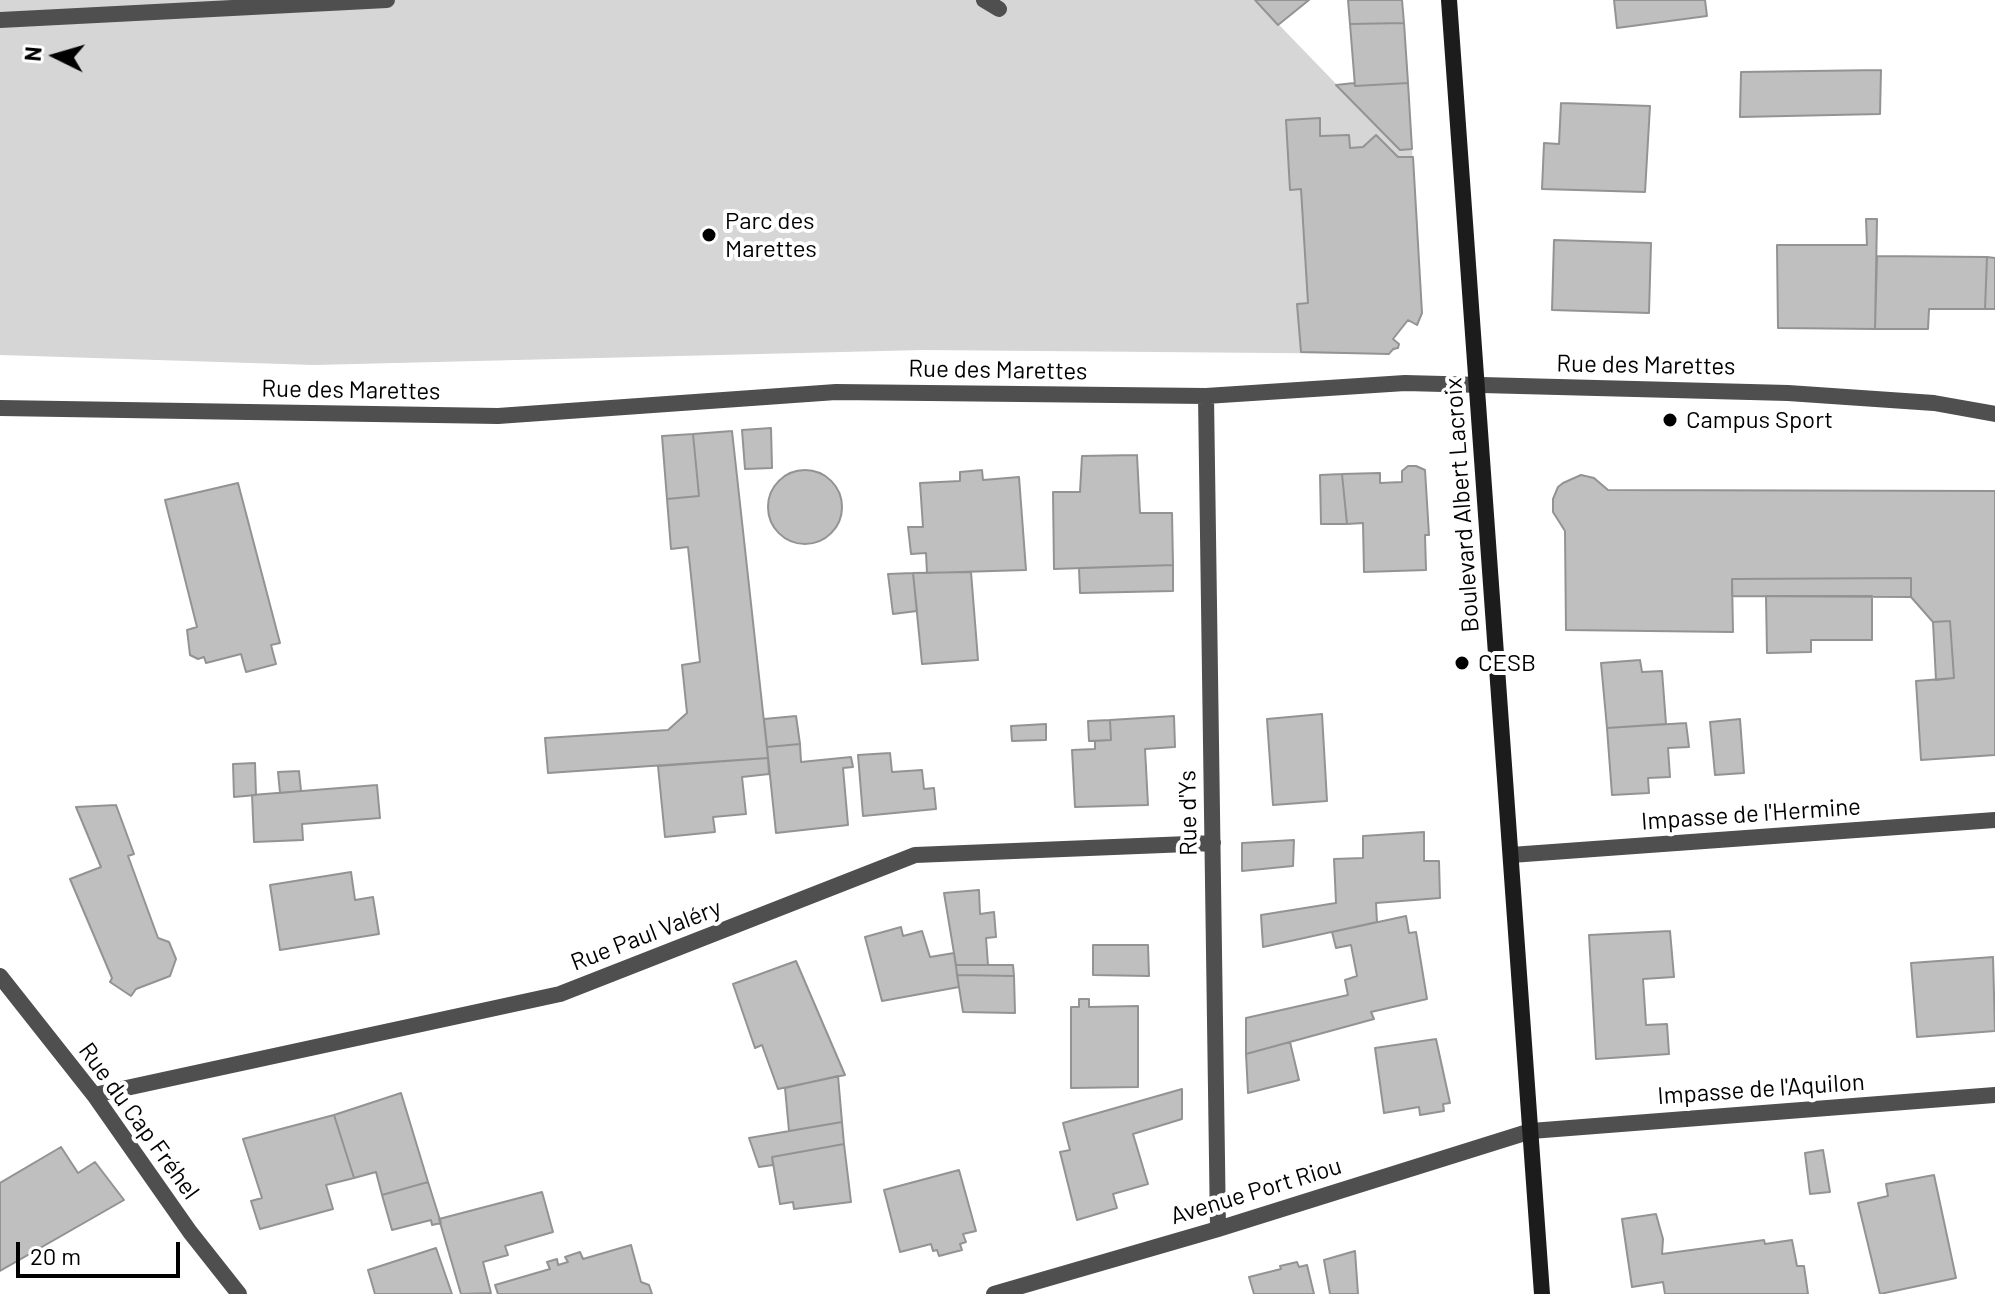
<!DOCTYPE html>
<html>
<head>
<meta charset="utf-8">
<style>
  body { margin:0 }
  #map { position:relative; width:1995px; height:1294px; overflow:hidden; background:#fff; font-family:Barlow,sans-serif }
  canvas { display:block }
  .north { position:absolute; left:16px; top:16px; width:80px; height:80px; -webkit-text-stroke:6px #fff; paint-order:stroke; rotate:275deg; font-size:22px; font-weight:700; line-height:32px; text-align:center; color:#000 }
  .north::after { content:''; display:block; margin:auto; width:28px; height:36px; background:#000; clip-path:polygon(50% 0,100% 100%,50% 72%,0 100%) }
  .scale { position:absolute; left:16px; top:1242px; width:164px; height:36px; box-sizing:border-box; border:4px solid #000; border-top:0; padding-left:10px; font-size:24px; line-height:28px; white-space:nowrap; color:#000; -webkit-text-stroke:6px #fff; paint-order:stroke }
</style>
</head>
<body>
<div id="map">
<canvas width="1995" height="1294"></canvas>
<div class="north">N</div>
<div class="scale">20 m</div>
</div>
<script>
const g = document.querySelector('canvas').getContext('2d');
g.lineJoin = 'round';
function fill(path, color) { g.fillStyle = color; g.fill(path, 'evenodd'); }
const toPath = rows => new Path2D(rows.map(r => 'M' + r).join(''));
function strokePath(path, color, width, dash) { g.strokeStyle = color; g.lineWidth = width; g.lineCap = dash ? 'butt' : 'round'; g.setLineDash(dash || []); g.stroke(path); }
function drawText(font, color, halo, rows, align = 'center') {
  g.font = font + ' Barlow,sans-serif'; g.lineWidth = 8; g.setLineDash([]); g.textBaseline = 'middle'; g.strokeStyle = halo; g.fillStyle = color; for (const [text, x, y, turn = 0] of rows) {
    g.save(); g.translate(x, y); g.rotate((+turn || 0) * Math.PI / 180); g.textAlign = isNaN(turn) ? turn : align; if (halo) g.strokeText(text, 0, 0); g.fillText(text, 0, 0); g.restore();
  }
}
fill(toPath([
  [0,0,1255,0,1400,150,1412,149,1422,313,1417,325,1408,321,1393,339,1399,344,1398,348,1389,354,923,350,314,365,0,355]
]), '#d6d6d6');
const building = toPath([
  [1255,0,1309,0,1278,25,1255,0],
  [1348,0,1402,0,1404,23,1350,24,1348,0],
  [1614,0,1705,0,1707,16,1617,28,1614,0],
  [1404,23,1408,83,1355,86,1350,24,1404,23],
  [1881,70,1880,114,1740,117,1741,72,1881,70],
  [1354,83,1355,86,1408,83,1412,149,1400,150,1336,85,1354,83],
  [1561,103,1650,106,1645,192,1542,189,1544,143,1559,144,1561,103],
  [1320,118,1320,136,1349,135,1350,148,1363,147,1376,135,1398,157,1413,157,1422,313,1417,325,1408,320,1393,339,1399,344,1398,348,1393,349,1389,354,1301,352,1297,304,1308,303,1301,189,1290,190,1286,120,1320,118],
  [1866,219,1877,219,1875,329,1778,328,1777,245,1867,245,1866,219],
  [1554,240,1651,243,1649,313,1552,310,1554,240],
  [1877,256,1987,257,1985,309,1929,309,1928,329,1875,329,1877,256],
  [1987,257,1995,258,1995,309,1985,309,1987,257],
  [771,428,772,468,745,469,742,430,771,428],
  [732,431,768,758,548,773,545,738,668,730,687,713,682,665,700,662,688,547,671,549,667,499,699,496,693,434,732,431],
  [693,434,699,496,667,499,662,436,693,434],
  [1137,455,1140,513,1172,513,1173,565,1054,569,1053,492,1080,492,1082,456,1137,455],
  [1408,466,1416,466,1425,470,1429,535,1425,535,1426,570,1364,572,1363,523,1347,524,1342,474,1380,473,1380,483,1402,482,1402,471,1408,466],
  '768 507a37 37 0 1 1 74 0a37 37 0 1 1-74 0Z',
  [982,470,983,480,1019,477,1026,570,927,573,926,553,911,554,908,527,923,527,920,483,960,481,960,472,982,470],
  [1342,474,1347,524,1321,524,1320,475,1342,474],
  [1581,475,1594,478,1608,490,1995,491,1995,755,1921,760,1916,681,1954,678,1950,621,1933,622,1911,597,1911,578,1732,579,1733,632,1566,630,1565,531,1553,512,1553,499,1558,487,1563,483,1581,475],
  [238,483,280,643,271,645,276,664,246,672,241,654,206,663,204,657,198,659,190,655,187,630,197,627,165,500,238,483],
  [1173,565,1173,591,1080,593,1079,568,1173,565],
  [971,572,978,660,922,664,913,573,971,572],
  [913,573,917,611,893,614,888,574,913,573],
  [1911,578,1911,597,1732,596,1732,579,1911,578],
  [1766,596,1872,596,1872,640,1811,640,1811,652,1767,653,1766,596],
  [1950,621,1954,678,1936,680,1933,622,1950,621],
  [1640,660,1642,672,1662,671,1666,724,1607,728,1601,663,1640,660],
  [1322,714,1327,801,1273,805,1267,719,1322,714],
  [796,716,800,744,767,747,764,719,796,716],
  [1174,716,1175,747,1145,749,1148,805,1075,807,1072,750,1095,749,1095,741,1111,740,1110,720,1174,716],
  [1740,719,1744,773,1715,775,1710,722,1740,719],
  [1110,720,1111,740,1089,741,1088,721,1110,720],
  [1686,723,1689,747,1668,748,1670,777,1648,778,1649,793,1612,795,1607,728,1686,723],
  [1046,724,1046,740,1012,741,1011,726,1046,724],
  [800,744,801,762,851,757,853,767,843,768,848,825,776,833,767,747,800,744],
  [890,753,892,772,922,770,924,789,934,788,936,809,863,816,858,755,890,753],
  [768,758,769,774,742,777,746,814,713,817,715,832,665,837,658,766,768,758],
  [255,763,256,795,234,797,233,764,255,763],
  [299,771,301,791,280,793,278,772,299,771],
  [377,785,380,818,302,824,303,840,254,842,252,795,377,785],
  [116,805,134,854,128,856,158,938,169,942,176,959,170,976,136,989,131,996,110,982,112,978,70,879,101,867,76,807,116,805],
  [1424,832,1424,861,1439,861,1440,898,1376,903,1377,922,1263,947,1261,915,1336,903,1334,859,1363,858,1363,836,1424,832],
  [1294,840,1293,866,1242,871,1242,843,1294,840],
  [351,872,355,900,373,897,379,934,280,950,270,885,351,872],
  [979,890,980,914,994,912,996,937,986,938,988,965,956,965,944,893,979,890],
  [1406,916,1409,933,1416,932,1427,999,1371,1012,1374,1019,1246,1054,1246,1018,1348,995,1345,980,1357,976,1351,945,1336,948,1332,932,1406,916],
  [901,927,903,936,922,931,930,957,954,953,959,987,882,1001,865,937,901,927],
  [1670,931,1674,977,1643,979,1646,1025,1667,1024,1669,1054,1596,1059,1589,935,1670,931],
  [1093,945,1148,945,1149,976,1093,975,1093,945],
  [1993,957,1995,1031,1917,1037,1911,963,1993,957],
  [796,961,845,1075,778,1089,762,1045,755,1048,733,984,796,961],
  [956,965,1013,965,1014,976,957,975,956,965],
  [957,975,1014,976,1015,1013,963,1012,957,975],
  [1079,999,1089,999,1089,1007,1138,1006,1138,1087,1071,1088,1071,1007,1079,1007,1079,999],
  [1436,1039,1450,1103,1443,1104,1444,1111,1420,1115,1419,1107,1384,1113,1375,1048,1436,1039],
  [1290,1042,1299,1080,1248,1093,1246,1054,1290,1042],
  [838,1076,842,1122,789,1131,785,1088,838,1076],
  [1182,1089,1182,1119,1133,1134,1148,1184,1113,1194,1117,1208,1077,1220,1060,1152,1070,1150,1063,1123,1182,1089],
  [401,1093,428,1182,382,1195,376,1172,354,1178,334,1115,401,1093],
  [334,1115,354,1178,326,1185,333,1209,260,1229,251,1201,262,1198,243,1139,334,1115],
  [842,1122,844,1144,772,1157,773,1165,759,1167,749,1138,842,1122],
  [844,1144,851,1202,794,1209,793,1202,780,1204,772,1157,844,1144],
  [61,1147,78,1173,95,1162,124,1200,0,1271,0,1183,61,1147],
  [1823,1150,1830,1192,1810,1194,1805,1153,1823,1150],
  [959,1170,976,1231,963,1234,966,1242,960,1244,962,1250,939,1256,937,1250,933,1251,931,1244,900,1252,884,1190,959,1170],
  [1934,1175,1956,1278,1880,1294,1858,1203,1888,1196,1886,1184,1934,1175],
  [428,1182,441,1223,432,1225,431,1220,392,1230,382,1195,428,1182],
  [542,1192,553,1232,505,1246,508,1255,483,1262,491,1293,461,1294,439,1219,542,1192],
  [1656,1214,1663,1239,1662,1254,1764,1240,1765,1244,1792,1240,1797,1266,1804,1266,1808,1294,1665,1294,1663,1282,1632,1287,1622,1219,1656,1214],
  [631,1245,641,1282,649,1285,652,1294,498,1294,495,1285,550,1269,547,1262,557,1259,558,1265,568,1262,565,1257,580,1252,583,1259,631,1245],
  [436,1248,452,1294,375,1294,368,1270,436,1248],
  [1355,1251,1358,1294,1330,1294,1324,1260,1355,1251],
  [1297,1262,1299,1267,1307,1265,1314,1294,1254,1294,1249,1277,1281,1269,1280,1266,1297,1262]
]);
fill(building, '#bfbfbf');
strokePath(building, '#939393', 2);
strokePath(toPath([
  [984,0,999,9],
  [0,20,387,0]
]), '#4f4f4f', 16);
strokePath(toPath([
  [1206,396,1218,1229],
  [0,408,498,416,836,392,1206,396,1405,383,1788,393,1934,403,1995,414],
  [1511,855,1995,820],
  [0,976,94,1095,190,1232,239,1294],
  [94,1095,560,994,915,855,1213,843],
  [994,1294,1218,1229,1531,1131,1995,1095]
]), '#4f4f4f', 16);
strokePath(toPath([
  [1449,0,1542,1294]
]), '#1c1c1c', 16);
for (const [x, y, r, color] of [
  [709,235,8,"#000"],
  [1670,420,8,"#000"],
  [1462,663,8,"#000"]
]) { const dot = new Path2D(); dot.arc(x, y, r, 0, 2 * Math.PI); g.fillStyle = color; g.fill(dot); strokePath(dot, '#fff', 3); }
drawText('24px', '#000', '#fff', [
  ["Parc des",725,221],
  ["Marettes",725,249],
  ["Campus Sport",1686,420],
  ["CESB",1478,663]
], 'left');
drawText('24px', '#000', '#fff', [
  ["Rue des Marettes",1646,365,1],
  ["Rue des Marettes",998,370,1],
  ["Rue des Marettes",351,390,1],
  ["Boulevard Albert Lacroix",1462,505,-94],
  ["Rue d'Ys",1188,813,-91],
  ["Impasse de l'Hermine",1751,814,-4],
  ["Rue Paul Valéry",646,935,-21],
  ["Impasse de l'Aquilon",1761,1089,-4],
  ["Rue du Cap Fréhel",139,1121,54],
  ["Avenue Port Riou",1256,1191,-17]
]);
</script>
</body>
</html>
